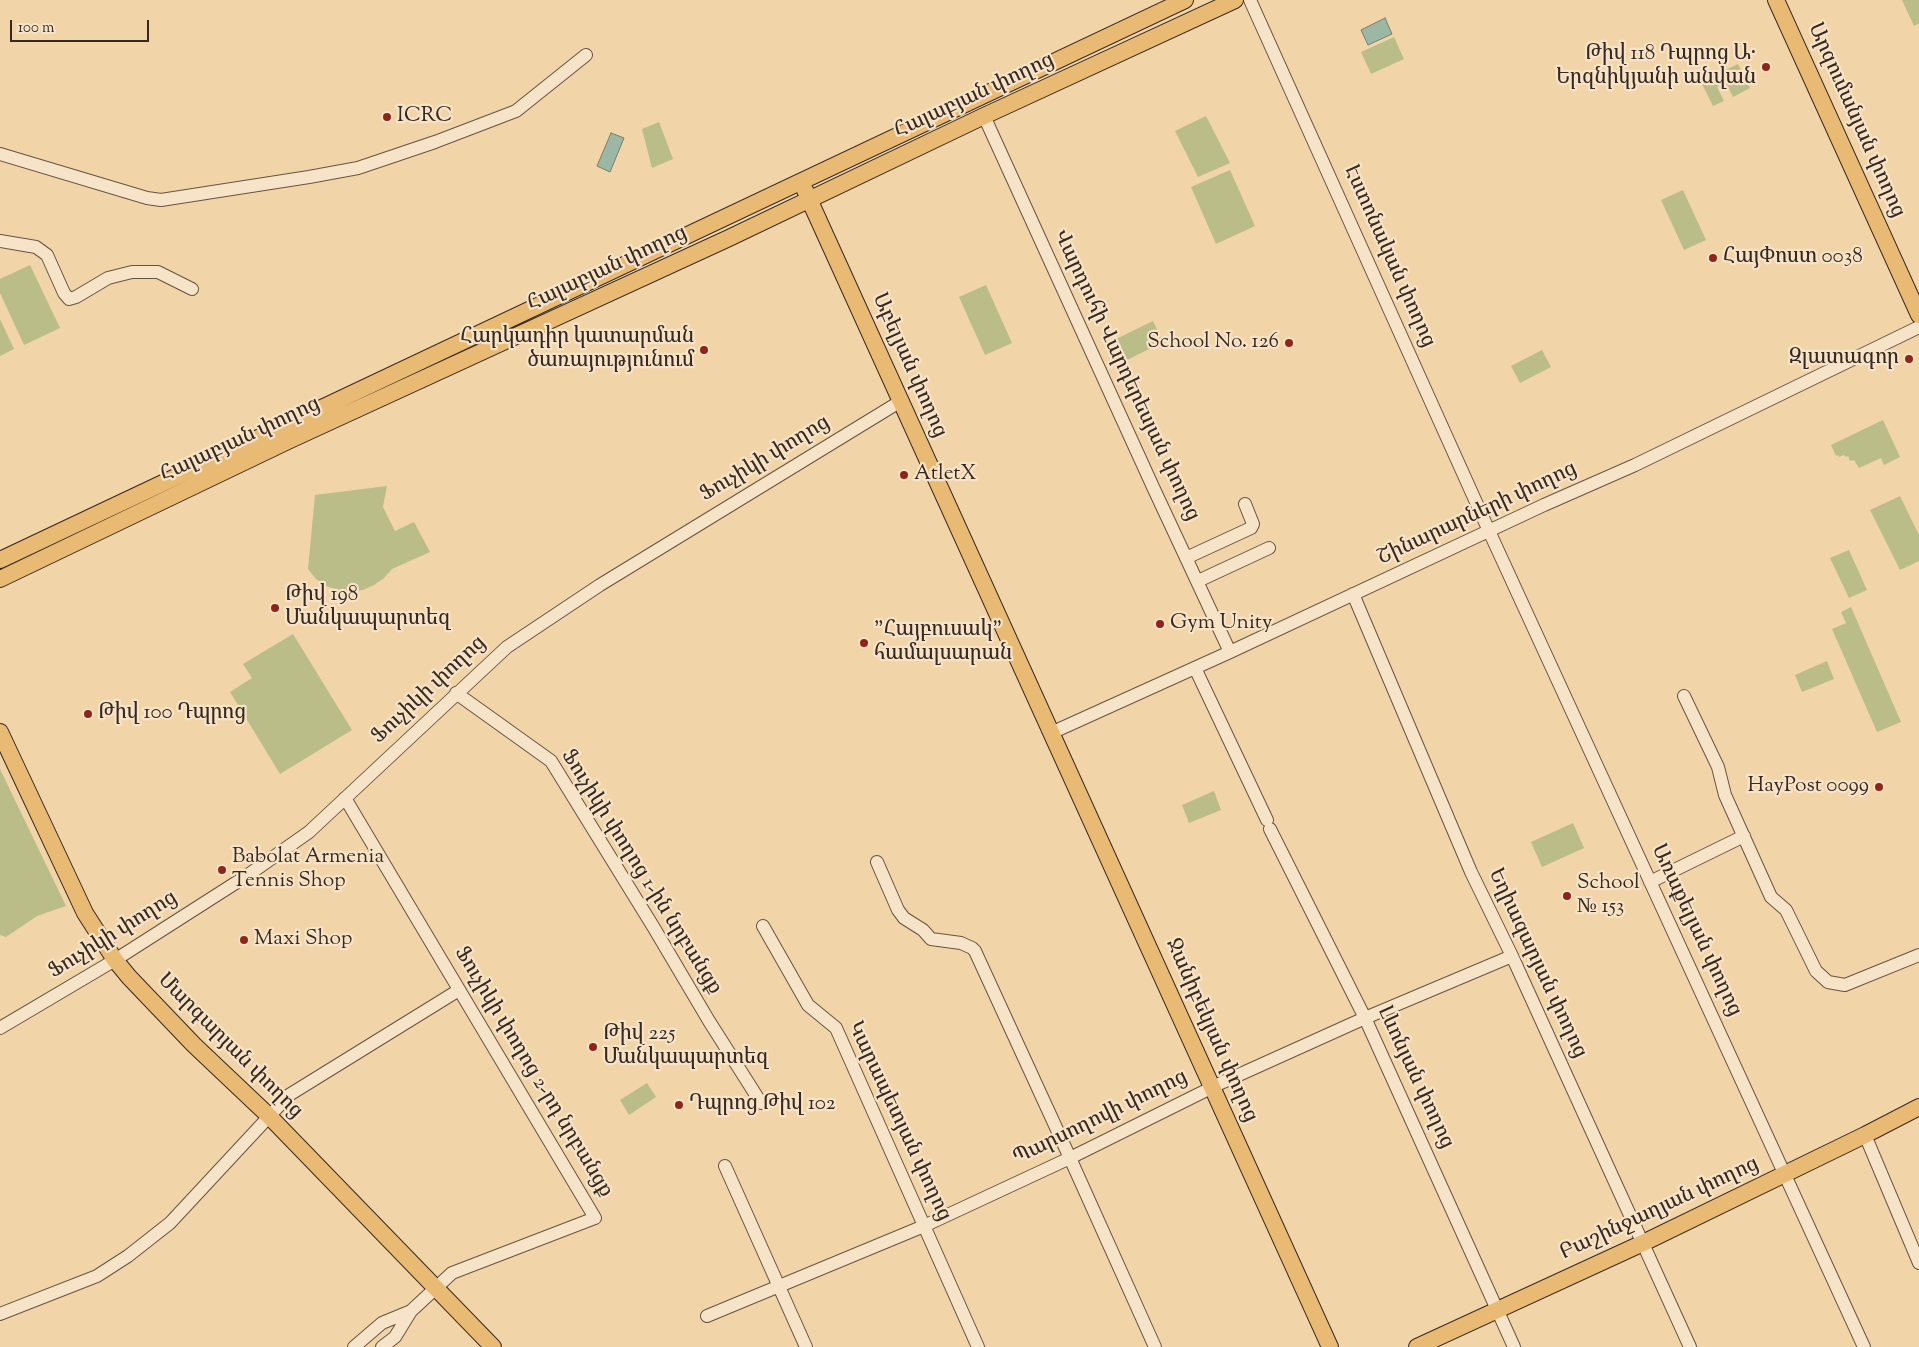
<!DOCTYPE html>
<html>
<head>
<meta charset="utf-8">
<style>
  body { margin:0 }
  #map { position:relative; width:1919px; height:1347px; overflow:hidden; background:#f2d4a9; font-family:"Sorts Mill Goudy",serif }
  canvas { display:block }
  .scale { position:absolute; left:10px; top:20px; width:139px; height:22px; box-sizing:border-box; border:2px solid #382920; border-top:0; padding-left:6px; font-size:15px; line-height:18px; white-space:nowrap; color:#382920; -webkit-text-stroke:4px #f7e3c7; paint-order:stroke }
</style>
</head>
<body>
<div id="map">
<canvas width="1919" height="1347"></canvas>
<div class="scale">100 m</div>
</div>
<script>
const g = document.querySelector('canvas').getContext('2d');
g.lineJoin = 'round';
function fill(path, color) { g.fillStyle = color; g.fill(path, 'evenodd'); }
const toPath = rows => new Path2D(rows.map(r => 'M' + r).join(''));
function strokePath(path, color, width, dash) { g.strokeStyle = color; g.lineWidth = width; g.lineCap = dash ? 'butt' : 'round'; g.setLineDash(dash || []); g.stroke(path); }
function drawText(font, color, halo, rows, align = 'center') {
  g.font = font + ' "Sorts Mill Goudy","Noto Serif Armenian",serif'; g.lineWidth = 4.5; g.setLineDash([]); g.textBaseline = 'middle'; g.strokeStyle = halo; g.fillStyle = color; for (const [text, x, y, turn = 0] of rows) {
    g.save(); g.translate(x, y); g.rotate((+turn || 0) * Math.PI / 180); g.textAlign = isNaN(turn) ? turn : align; if (halo) g.strokeText(text, 0, 0); g.fillText(text, 0, 0); g.restore();
  }
}
fill(toPath([
  [1902,0,1919,0,1919,23,1914,26],
  [1394,37,1404,59,1371,74,1361,52],
  [1738,64,1750,88,1733,97,1726,83,1717,87,1724,101,1713,106,1701,82],
  [1206,116,1230,163,1198,177,1175,131],
  [659,122,673,159,652,168,642,129],
  [1230,170,1255,226,1216,244,1191,187],
  [1683,190,1706,240,1684,250,1661,200],
  [30,265,60,328,24,345,0,293,0,279],
  [986,285,1012,343,985,355,959,297],
  [0,319,14,349,0,356],
  [1153,321,1163,342,1125,361,1114,340],
  [1542,350,1551,367,1520,383,1511,366],
  [1883,420,1900,457,1884,465,1881,458,1859,468,1854,460,1850,461,1848,456,1846,457,1844,455,1839,457,1838,455,1836,456,1831,445],
  [387,486,383,507,395,531,414,522,430,552,392,569,384,578,374,585,363,590,350,591,338,590,326,586,316,579,308,569,315,495],
  [1900,496,1919,535,1919,561,1900,570,1870,510],
  [1849,550,1867,590,1849,598,1830,558],
  [1851,607,1901,722,1877,732,1832,629,1846,623,1841,612],
  [293,634,352,730,280,774,230,692,252,678,243,664],
  [1827,661,1834,679,1802,692,1795,675],
  [0,769,66,906,37,916,6,937,0,935],
  [1214,791,1221,810,1189,823,1182,805],
  [1573,823,1584,848,1542,867,1531,842],
  [647,1083,656,1097,629,1115,620,1100]
]), '#babd88');
const water = toPath([
  [1385,18,1392,34,1368,45,1361,30,1385,18],
  [611,133,624,138,610,172,597,166,611,133]
]);
fill(water, '#9cb8a4');
strokePath(water, '#747f6f', 1);
const minor = toPath([
  [1250,0,1489,531,1864,1347],
  [984,116,1153,487,1230,652],
  [0,154,147,198,161,200,309,177,358,168,435,142,516,111,586,55],
  [0,241,36,247,47,255,64,293,69,299,76,297,108,278,132,272,158,272,192,289],
  [1186,558,1251,528,1253,524,1245,504],
  [1198,581,1269,548],
  [1353,594,1471,872,1512,956,1690,1347],
  [1195,668,1267,820],
  [456,693,551,761,654,928,709,1021,761,1103],
  [1684,696,1718,767,1725,795,1771,897,1786,910,1816,971,1828,982,1845,985,1919,955],
  [1051,733,1230,652,1544,505,1635,465,1919,327],
  [345,798,595,1218,452,1273,411,1311,395,1337,382,1347],
  [1270,829,1365,1018,1514,1347],
  [877,862,898,910,904,918,923,930,931,939,961,943,972,948,975,951,1070,1158,1155,1347],
  [1650,882,1744,836],
  [763,926,808,1005,836,1028,978,1347],
  [0,1028,115,960,248,875,309,832,507,647,600,585,901,401],
  [1865,1135,1919,1263],
  [725,1166,806,1347],
  [0,1314,97,1276,128,1256,170,1223,289,1095,459,990],
  [707,1316,924,1226,1070,1158,1223,1082,1365,1018,1512,956],
  [354,1347,382,1323,411,1311]
]);
const major = toPath([
  [1776,0,1919,315],
  [804,188,1330,1347],
  [0,560,1185,0],
  [0,579,290,440,729,238,984,116,1235,0],
  [0,732,85,913,115,960,129,977,194,1045,269,1116,493,1347],
  [1417,1347,1643,1243,1865,1135,1919,1107]
]);
strokePath(minor, '#665442', 14);
strokePath(major, '#382920', 18);
strokePath(minor, '#f7e3c7', 12);
strokePath(major, '#e9ba74', 16);
for (const [x, y, r, color] of [
  [1766,67,5,"#8f2418"],
  [387,117,5,"#8f2418"],
  [1713,258,5,"#8f2418"],
  [1289,343,5,"#8f2418"],
  [704,350,5,"#8f2418"],
  [1909,359,5,"#8f2418"],
  [904,475,5,"#8f2418"],
  [275,608,5,"#8f2418"],
  [1160,624,5,"#8f2418"],
  [864,643,5,"#8f2418"],
  [88,714,5,"#8f2418"],
  [1879,787,5,"#8f2418"],
  [222,870,5,"#8f2418"],
  [1567,896,5,"#8f2418"],
  [244,940,5,"#8f2418"],
  [593,1047,5,"#8f2418"],
  [679,1105,5,"#8f2418"]
]) { const dot = new Path2D(); dot.arc(x, y, r, 0, 2 * Math.PI); g.fillStyle = color; g.fill(dot); strokePath(dot, '#f7e3c7', 2); }
drawText('21px', '#382920', '#f7e3c7', [
  ["Թիվ 118 Դպրոց Ա․",1756,55,"right"],
  ["Երզնիկյանի անվան",1756,79,"right"],
  ["ICRC",397,117],
  ["ՀայՓոստ 0038",1723,258],
  ["Հարկադիր կատարման",694,338,"right"],
  ["ծառայությունում",694,362,"right"],
  ["School No. 126",1279,343,"right"],
  ["Զլատագոր",1899,359,"right"],
  ["AtletX",914,475],
  ["Թիվ 198",285,596],
  ["Մանկապարտեզ",285,620],
  ["Gym Unity",1170,624],
  ["\"Հայբուսակ\"",874,631],
  ["համալսարան",874,655],
  ["Թիվ 100 Դպրոց",98,714],
  ["HayPost 0099",1869,787,"right"],
  ["Babolat Armenia",232,858],
  ["Tennis Shop",232,882],
  ["School",1577,884],
  ["№ 153",1577,908],
  ["Maxi Shop",254,940],
  ["Թիվ 225",603,1035],
  ["Մանկապարտեզ",603,1059],
  ["Դպրոց Թիվ 102",689,1105]
], 'left');
drawText('21px', '#382920', '#f7e3c7', [
  ["Հալաբյան փողոց",975,97,-25],
  ["Արզումանյան փողոց",1855,121,66],
  ["Էստոնական փողոց",1388,257,66],
  ["Հալաբյան փողոց",608,270,-25],
  ["Աբելյան փողոց",908,366,66],
  ["Վարդուհի Վարդերեսյան փողոց",1125,376,65],
  ["Հալաբյան փողոց",241,441,-25],
  ["Ֆուչիկի փողոց",766,460,-31],
  ["Շինարարների փողոց",1478,515,-25],
  ["Ֆուչիկի փողոց",430,691,-43],
  ["Ֆուչիկի փողոց 1-ին նրբանցք",640,873,58],
  ["Առաքելյան փողոց",1695,931,65],
  ["Ֆուչիկի փողոց",114,936,-32],
  ["Եղիազարյան փողոց",1536,964,65],
  ["Ջանիբեկյան փողոց",1210,1031,66],
  ["Մարգարյան փողոց",229,1047,45],
  ["Ֆուչիկի փողոց 2-րդ նրբանցք",532,1073,59],
  ["Լևոնյան փողոց",1414,1078,65],
  ["Պարսողովի փողոց",1101,1119,-26],
  ["Կարապետյան փողոց",898,1122,65],
  ["Բաշինջաղյան փողոց",1660,1210,-25]
]);
</script>
</body>
</html>
